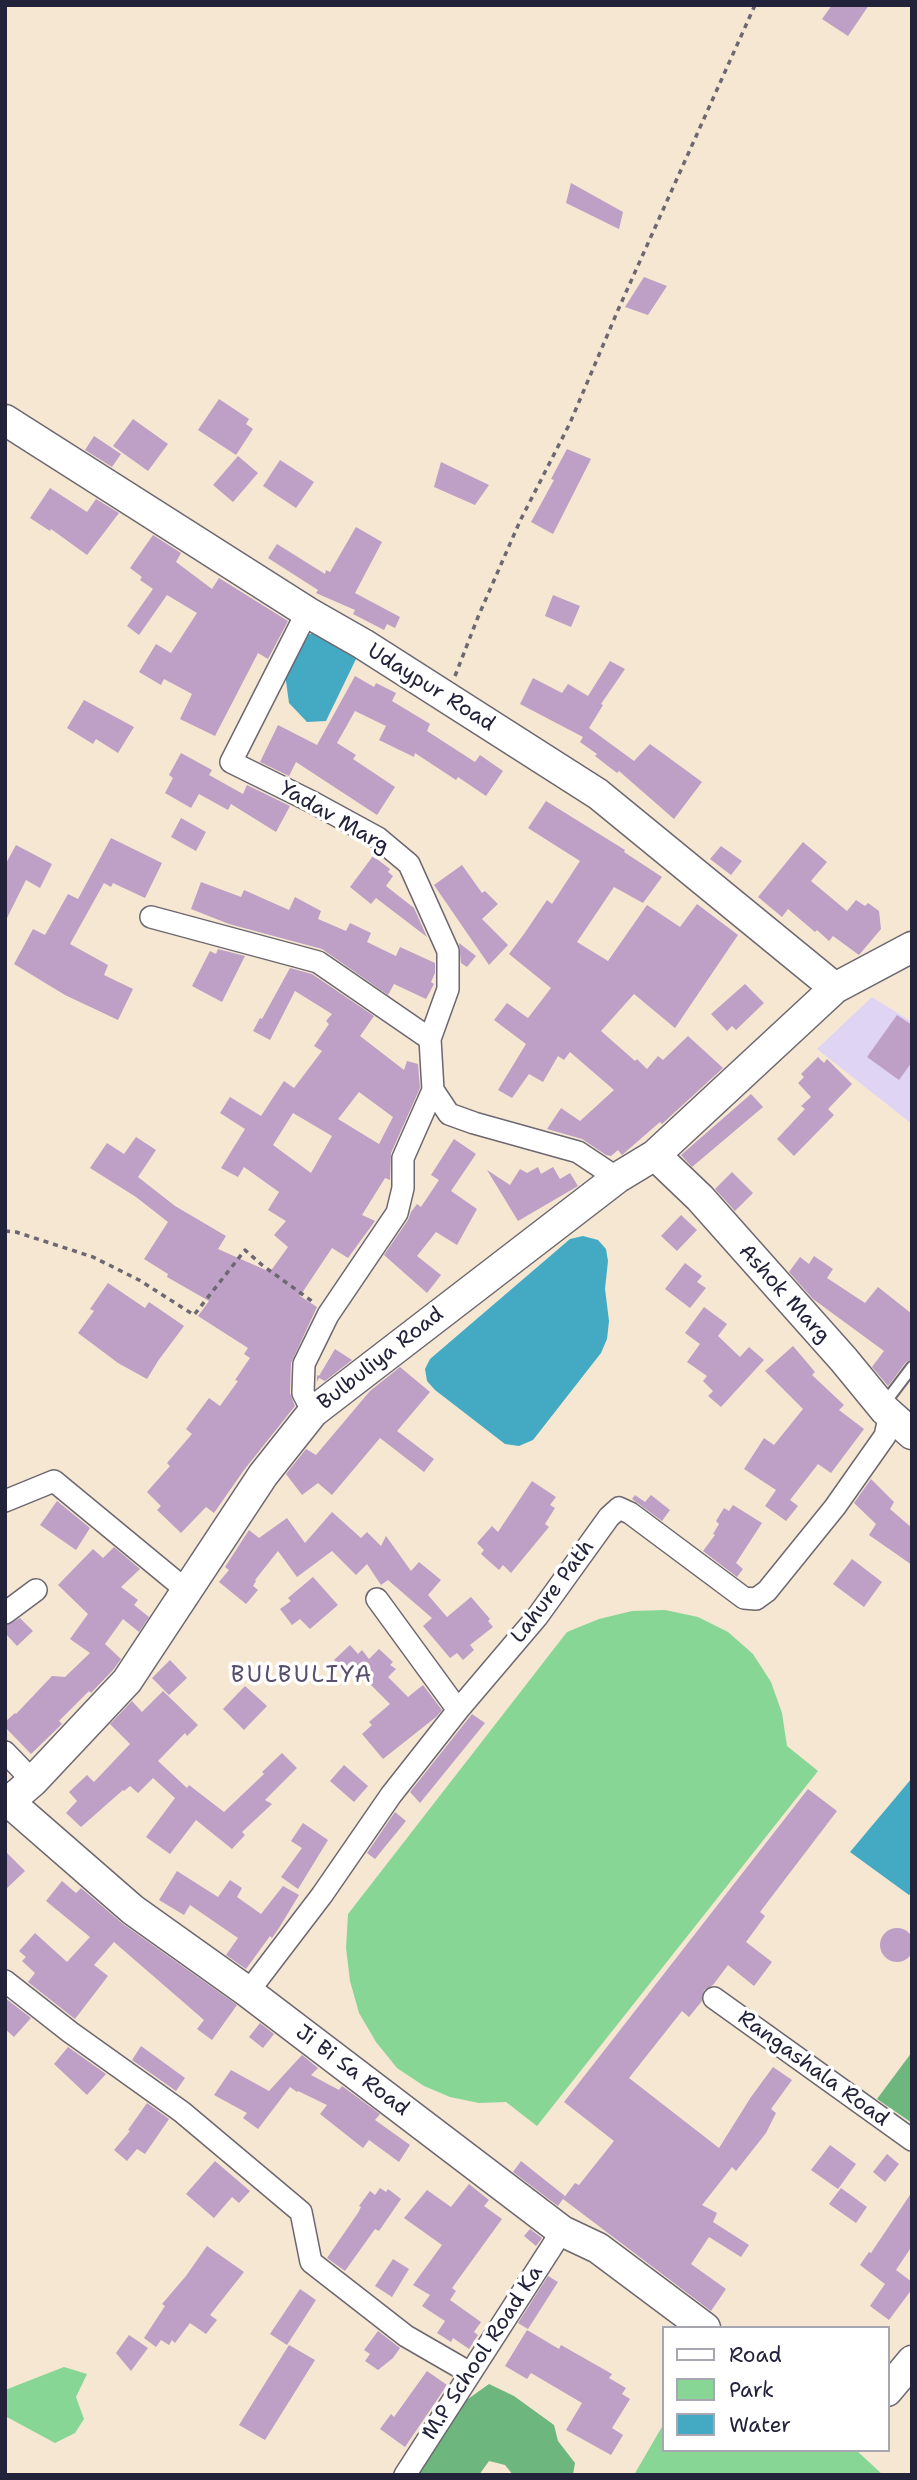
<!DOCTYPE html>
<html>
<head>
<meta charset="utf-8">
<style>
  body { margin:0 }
  #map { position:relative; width:917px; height:2480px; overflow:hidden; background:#f5e7d2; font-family:"Shantell Sans",sans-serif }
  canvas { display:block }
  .frame { position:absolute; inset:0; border:7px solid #22223b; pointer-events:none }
  .legend { position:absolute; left:662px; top:2326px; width:228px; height:126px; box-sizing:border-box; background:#fff; border:2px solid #a7a7b1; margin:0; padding:9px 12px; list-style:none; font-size:21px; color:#22223b }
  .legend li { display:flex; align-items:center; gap:14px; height:35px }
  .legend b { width:35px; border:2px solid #a7a7b1 }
</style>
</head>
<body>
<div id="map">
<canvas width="917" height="2480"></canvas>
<div class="frame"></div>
<ul class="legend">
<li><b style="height:9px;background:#fff"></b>Road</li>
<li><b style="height:19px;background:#87d696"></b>Park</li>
<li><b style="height:19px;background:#44aac4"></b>Water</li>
</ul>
</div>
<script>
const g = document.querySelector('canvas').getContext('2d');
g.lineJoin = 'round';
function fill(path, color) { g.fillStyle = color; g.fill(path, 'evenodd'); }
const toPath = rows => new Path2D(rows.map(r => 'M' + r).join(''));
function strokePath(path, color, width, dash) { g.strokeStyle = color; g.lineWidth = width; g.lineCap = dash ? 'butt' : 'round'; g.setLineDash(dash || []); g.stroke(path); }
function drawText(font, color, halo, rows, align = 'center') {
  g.font = font + ' "Shantell Sans",sans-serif'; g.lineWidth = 7; g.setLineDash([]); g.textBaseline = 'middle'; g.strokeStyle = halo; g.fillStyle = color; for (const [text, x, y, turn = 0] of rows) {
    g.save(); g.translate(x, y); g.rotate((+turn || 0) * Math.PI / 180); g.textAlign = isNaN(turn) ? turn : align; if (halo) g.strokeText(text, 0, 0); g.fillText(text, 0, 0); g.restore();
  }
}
fill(toPath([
  [872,997,912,1022,912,1124,817,1049]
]), '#e0d4f4');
fill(toPath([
  [665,1610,698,1617,728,1632,753,1654,771,1682,782,1713,787,1746,818,1771,537,2126,506,2102,479,2103,450,2097,424,2086,397,2068,376,2042,359,2013,350,1981,346,1948,348,1914,567,1632,599,1619,632,1611],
  [64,2367,87,2374,76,2397,84,2419,75,2433,55,2443,5,2416,5,2390],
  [663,2425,663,2450,856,2450,883,2475,634,2475]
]), '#87d696');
fill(toPath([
  [912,2052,912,2123,877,2099],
  [489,2384,514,2396,554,2425,558,2441,575,2463,573,2475,513,2475,505,2465,489,2461,479,2475,448,2473,446,2475,414,2475,461,2404]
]), '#6db77f');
fill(toPath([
  [314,632,357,657,326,721,307,722,289,703,285,674,306,636],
  [583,1236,598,1240,606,1249,608,1261,605,1289,609,1321,607,1339,601,1353,533,1440,519,1446,505,1444,435,1390,427,1381,425,1369,430,1359,570,1239],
  [912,1778,912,1892,909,1895,850,1852]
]), '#44aac4');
fill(toPath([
  [832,5,869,5,848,36,822,19],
  [571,183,623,212,619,229,566,203],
  [644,277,667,286,648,315,625,307],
  [219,399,249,419,246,424,253,429,236,455,198,430],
  [133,419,168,444,148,471,113,446],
  [94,436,121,454,112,467,85,450],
  [567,449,591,459,553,534,531,522,554,480,551,479],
  [238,456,258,473,233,502,213,485],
  [280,460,314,482,296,508,263,486],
  [441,462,489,485,475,505,434,487],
  [50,488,87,512,96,499,119,513,87,555,51,529,50,531,30,518],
  [356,527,382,542,355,593,400,617,395,628,387,624,384,630,353,614,355,610,316,593,318,590,268,558,277,544,325,574,326,570,330,572],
  [153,535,181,553,176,562,212,589,219,578,288,621,268,659,258,653,215,736,180,719,192,694,164,679,161,685,139,672,156,644,171,653,197,613,167,595,139,635,127,626,153,589,140,580,142,577,130,568],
  [553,595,580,606,571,627,545,616],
  [610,661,625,669,601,704,603,705,589,728,634,761,650,744,702,782,674,819,619,771,617,773,595,756,597,754,580,742,583,737,520,704,533,678,562,693,568,684,588,696],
  [355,676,374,687,376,683,396,693,392,701,430,724,427,731,475,762,480,755,503,771,486,796,458,777,456,780,415,753,414,757,379,740,386,726,355,711,337,743,356,755,353,759,395,787,377,815,296,762,289,776,260,762,278,725,317,745],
  [84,700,134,727,118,753,96,739,93,744,67,728],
  [181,753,212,770,209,775,243,794,247,785,290,806,276,832,231,804,228,810,199,794,191,808,165,793,173,778,169,775],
  [546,801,625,850,624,852,662,877,643,903,614,887,577,942,608,961,647,905,680,927,697,904,738,935,675,1028,634,994,601,1031,635,1061,637,1059,647,1069,658,1056,663,1060,688,1036,723,1068,662,1124,660,1122,622,1155,618,1150,611,1156,606,1155,582,1139,547,1129,561,1108,580,1121,614,1090,570,1052,564,1060,558,1056,543,1082,529,1074,512,1098,498,1090,526,1044,494,1020,507,1003,528,1018,551,988,509,954,524,934,547,900,552,904,580,861,528,828],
  [181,818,206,832,196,851,171,837],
  [111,838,162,863,145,898,113,883,111,887,104,883,70,944,108,965,104,975,133,989,118,1020,65,995,14,964,33,929,45,935,68,894,78,899],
  [803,842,827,862,811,881,847,911,856,900,865,906,868,903,879,911,881,929,859,955,833,936,829,941,817,930,815,932,788,909,782,917,758,897],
  [16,845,52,864,40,888,26,880,5,922,5,865],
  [721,846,742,861,731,875,710,859],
  [373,856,390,869,388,872,393,876,386,886,414,908,427,937,376,898,371,904,350,887],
  [462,865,482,893,485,891,498,904,482,919,508,945,489,965,434,885],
  [201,882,241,897,244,890,289,910,295,897,321,911,318,919,346,931,350,923,371,933,367,942,396,956,400,947,435,963,435,973,431,982,434,984,426,999,394,984,388,995,322,949,229,924,191,909],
  [459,943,476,956,467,967,461,963],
  [218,949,245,956,222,1002,192,986,210,951,216,954],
  [290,968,312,974,374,1016,360,1036,404,1070,407,1061,418,1064,420,1088,391,1153,390,1180,385,1178,362,1215,375,1221,348,1258,332,1248,300,1296,317,1307,291,1363,290,1393,295,1406,244,1470,214,1513,206,1507,181,1533,157,1510,161,1506,147,1492,170,1466,167,1463,192,1434,186,1429,209,1398,220,1406,238,1381,235,1380,250,1358,244,1354,248,1348,198,1316,209,1301,167,1277,168,1274,144,1259,168,1222,136,1197,90,1168,107,1143,124,1154,136,1137,156,1150,138,1177,175,1206,226,1236,218,1249,270,1272,288,1247,274,1235,286,1221,268,1210,279,1192,244,1167,238,1177,221,1168,245,1129,220,1113,230,1097,261,1116,284,1081,294,1088,322,1051,314,1046,329,1024,326,1021,332,1014,295,991,270,1040,253,1031,260,1018,262,1019],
  [359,1092,393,1117,379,1144,338,1119],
  [293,1113,332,1136,311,1173,273,1145],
  [745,984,764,1003,736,1030,732,1026,727,1031,711,1014],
  [897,1015,912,1025,912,1062,899,1080,867,1057],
  [818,1057,824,1063,827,1059,852,1084,828,1109,834,1115,794,1156,777,1139,805,1109,801,1106,811,1097,798,1083,804,1077,801,1074],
  [751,1094,763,1107,692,1167,681,1155],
  [454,1139,476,1154,451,1191,477,1209,457,1245,436,1232,417,1256,441,1275,427,1293,384,1255,408,1220,411,1212,417,1204,421,1207,439,1180,431,1175],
  [538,1167,541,1174,553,1167,560,1179,570,1173,578,1186,518,1221,487,1170,510,1185,520,1169,527,1173],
  [732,1172,753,1193,735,1211,715,1189],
  [681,1215,697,1230,677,1251,661,1236],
  [814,1256,833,1269,827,1278,865,1303,878,1287,912,1314,912,1359,906,1362,888,1386,872,1367,884,1351,813,1299,789,1272,800,1257,809,1264],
  [685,1263,702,1276,697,1282,706,1288,690,1308,665,1289],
  [108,1283,145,1308,149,1302,184,1326,158,1361,147,1379,118,1363,78,1333,94,1311,90,1309],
  [704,1307,727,1324,718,1336,740,1357,749,1347,764,1360,721,1407,708,1396,713,1391,703,1381,707,1376,687,1362,700,1344,685,1333],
  [793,1346,815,1372,812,1375,844,1405,839,1410,864,1429,831,1473,818,1464,790,1500,798,1506,786,1521,765,1506,776,1490,744,1469,764,1438,774,1445,803,1409,765,1371],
  [335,1349,352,1360,325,1381,319,1378,317,1382,317,1375,319,1376],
  [400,1367,430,1392,397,1431,434,1459,424,1472,380,1438,332,1495,318,1483,302,1495,286,1474,306,1449,316,1455,370,1391],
  [871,1479,894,1502,890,1509,912,1528,912,1565,869,1535,876,1524,854,1503],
  [532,1481,556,1497,550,1505,555,1508,545,1524,549,1527,511,1573,503,1565,499,1570,481,1554,484,1550,477,1543,492,1526,498,1532],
  [635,1495,645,1502,651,1495,670,1510,662,1521,632,1499],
  [57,1501,90,1528,76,1550,40,1525],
  [733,1505,762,1523,736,1563,743,1569,737,1577,703,1551,715,1535,713,1534,719,1524,716,1521,724,1508,729,1511],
  [332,1512,361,1538,367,1532,381,1546,386,1536,411,1571,419,1562,441,1580,428,1595,447,1617,471,1597,490,1619,488,1621,493,1627,470,1645,474,1650,463,1660,457,1653,450,1658,423,1626,432,1618,388,1580,381,1585,367,1564,356,1575,332,1551,297,1577,278,1551,255,1580,256,1581,253,1586,258,1590,246,1604,219,1582,229,1570,225,1567,249,1530,259,1538,287,1518,305,1543],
  [114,1547,140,1569,121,1587,138,1600,134,1605,149,1617,139,1632,123,1619,105,1644,121,1659,113,1670,91,1693,89,1691,59,1721,62,1724,31,1754,5,1727,5,1722,15,1713,16,1714,52,1676,65,1677,90,1653,70,1639,88,1614,58,1585,93,1549,103,1558],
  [852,1559,882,1582,864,1607,833,1584],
  [313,1577,338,1605,310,1629,300,1619,292,1625,280,1609,291,1601,288,1598],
  [20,1618,33,1631,17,1646,5,1633,5,1626],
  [350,1645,358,1654,362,1650,369,1659,379,1649,393,1662,390,1665,396,1669,388,1677,408,1697,423,1685,442,1710,436,1717,383,1759,362,1734,372,1725,369,1722,390,1704,354,1668,347,1674,334,1660],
  [170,1660,187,1678,169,1695,152,1678],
  [245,1686,267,1706,244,1730,223,1709],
  [163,1691,198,1725,187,1736,185,1733,158,1761,187,1788,189,1785,224,1812,264,1774,262,1772,282,1753,297,1768,265,1800,272,1804,242,1832,245,1835,232,1849,196,1820,170,1854,146,1837,175,1798,153,1778,138,1793,130,1786,124,1791,123,1790,81,1827,66,1813,77,1801,69,1792,87,1775,94,1782,130,1744,110,1724,132,1701,142,1712],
  [472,1714,485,1723,420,1803,410,1792],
  [344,1765,368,1786,354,1802,330,1781],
  [808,1789,837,1811,760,1912,765,1916,746,1942,772,1962,754,1986,728,1965,713,1985,704,1990,702,2001,689,2017,682,2011,629,2078,719,2148,751,2097,773,2067,792,2080,771,2109,776,2113,766,2133,736,2171,732,2167,702,2205,717,2213,713,2222,749,2245,741,2257,709,2237,691,2264,726,2289,711,2311,563,2199,575,2183,579,2185,614,2141,564,2102],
  [395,1812,406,1821,375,1859,367,1853],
  [303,1823,328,1840,298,1889,281,1877,302,1848,291,1841],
  [5,1851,25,1871,5,1890],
  [177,1871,218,1897,230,1880,242,1888,237,1897,261,1914,283,1886,299,1895,279,1928,272,1938,270,1936,246,1969,226,1955,238,1938,190,1905,184,1915,159,1900],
  [62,1881,76,1893,81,1888,123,1924,237,2005,212,2040,197,2029,204,2020,114,1942,94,1965,108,1976,75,2019,28,1982,35,1973,22,1961,26,1957,19,1951,35,1933,67,1962,90,1937,46,1901],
  '880 1945a17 17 0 1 1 34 0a17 17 0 1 1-34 0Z',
  [5,1998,31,2018,14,2037,5,2029],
  [260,2023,274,2034,263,2048,249,2037],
  [141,2046,185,2078,176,2091,132,2060],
  [68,2047,106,2074,87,2095,54,2064],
  [302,2055,318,2068,311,2075,339,2090,342,2086,380,2114,375,2120,410,2145,399,2162,369,2140,363,2148,320,2114,327,2105,298,2091,297,2092,290,2087,258,2129,243,2118,247,2113,214,2095,231,2070,269,2091],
  [147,2103,169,2119,145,2154,137,2149,127,2161,114,2150,130,2131,128,2130],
  [830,2145,856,2164,838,2189,811,2170],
  [887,2154,899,2164,885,2182,873,2172],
  [215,2161,250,2191,239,2203,232,2197,214,2218,186,2194],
  [521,2161,565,2196,558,2206,513,2172],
  [469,2184,489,2200,484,2206,502,2219,452,2288,456,2291,450,2300,481,2322,474,2332,478,2335,469,2349,453,2338,451,2342,437,2333,445,2321,422,2306,430,2295,413,2285,442,2245,404,2218,427,2190,451,2207],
  [380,2188,386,2192,388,2189,401,2199,379,2231,375,2229,345,2271,327,2258,358,2213,361,2207,359,2206,370,2191,375,2195],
  [841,2188,867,2207,856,2223,829,2204],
  [912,2192,912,2246,896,2270,912,2282,912,2289,889,2320,870,2306,885,2284,860,2265,869,2252,871,2253],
  [530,2229,542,2238,536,2246,524,2236],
  [207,2246,244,2272,210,2315,217,2320,206,2334,190,2323,175,2343,172,2340,169,2345,161,2340,156,2347,144,2338,165,2306,162,2304,186,2276],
  [393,2259,409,2269,392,2297,375,2286],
  [548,2276,558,2282,528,2329,518,2323],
  [300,2289,316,2300,287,2345,270,2334],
  [527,2330,559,2349,561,2345,612,2374,609,2378,626,2388,622,2394,630,2399,612,2428,623,2435,611,2455,566,2430,582,2403,531,2373,527,2379,505,2366],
  [378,2331,400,2348,393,2358,378,2370,365,2361,370,2354,364,2350],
  [129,2335,148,2348,131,2371,116,2353],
  [289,2345,315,2360,265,2440,239,2425],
  [427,2371,447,2385,405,2447,380,2429,391,2414,394,2417]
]), '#be9fc5');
const lane = toPath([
  [884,1404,912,1367]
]);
const street = toPath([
  [307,612,231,762,312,802,378,838,409,864,448,951,448,989,430,1039,433,1090,449,1114,474,1123,578,1152,617,1178],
  [151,917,318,962,430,1039],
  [313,1412,303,1393,304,1364,328,1315,397,1213,403,1188,403,1158,433,1090],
  [5,1501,54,1481,186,1590],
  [377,1599,458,1710],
  [5,1613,36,1590],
  [5,1752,33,1781],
  [5,1981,70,2032,182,2112,301,2212,311,2262,406,2336,470,2373],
  [248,1992,322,1895,391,1795,458,1710,537,1617,609,1517,619,1508,630,1513,744,1598,756,1599,767,1591,835,1507,885,1436,890,1414],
  [714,1998,912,2140],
  [405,2475,562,2231]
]);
const secondary = toPath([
  [5,420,307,612,363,644,598,794,835,988],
  [655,1155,700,1198,844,1360,885,1410,912,1434],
  [9,1802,133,1910,248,1992,562,2231,598,2248,705,2328],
  [5,1805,33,1781,127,1681,263,1475,313,1412,617,1178,655,1155,835,988,912,947],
  [887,2391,912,2361]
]);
strokePath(lane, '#6c6770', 14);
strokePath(street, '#6c6770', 24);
strokePath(secondary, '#6c6770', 33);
strokePath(toPath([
  [455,676,478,617,520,521,570,423,618,310,755,5],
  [5,1231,16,1232,93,1257,139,1280,194,1315,245,1250,262,1265,313,1302]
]), '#6c6770', 3.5, [5, 5]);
strokePath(lane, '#fff', 10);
strokePath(street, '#fff', 21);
strokePath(secondary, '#fff', 30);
drawText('21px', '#22223b', '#fff', [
  ["Udaypur Road",431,688,32],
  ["Yadav Marg",334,818,30],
  ["Ashok Marg",784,1294,48],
  ["Bulbuliya Road",381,1359,-38],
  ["Lahure Path",553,1592,-53],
  ["Rangashala Road",813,2069,36],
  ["Ji Bi Sa Road",352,2071,37],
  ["M.P School Road Ka",483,2353,-57]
]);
g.letterSpacing = '2px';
drawText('23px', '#594e6b', '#fff', [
  ["BULBULIYA",302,1676]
]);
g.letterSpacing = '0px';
</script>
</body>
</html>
